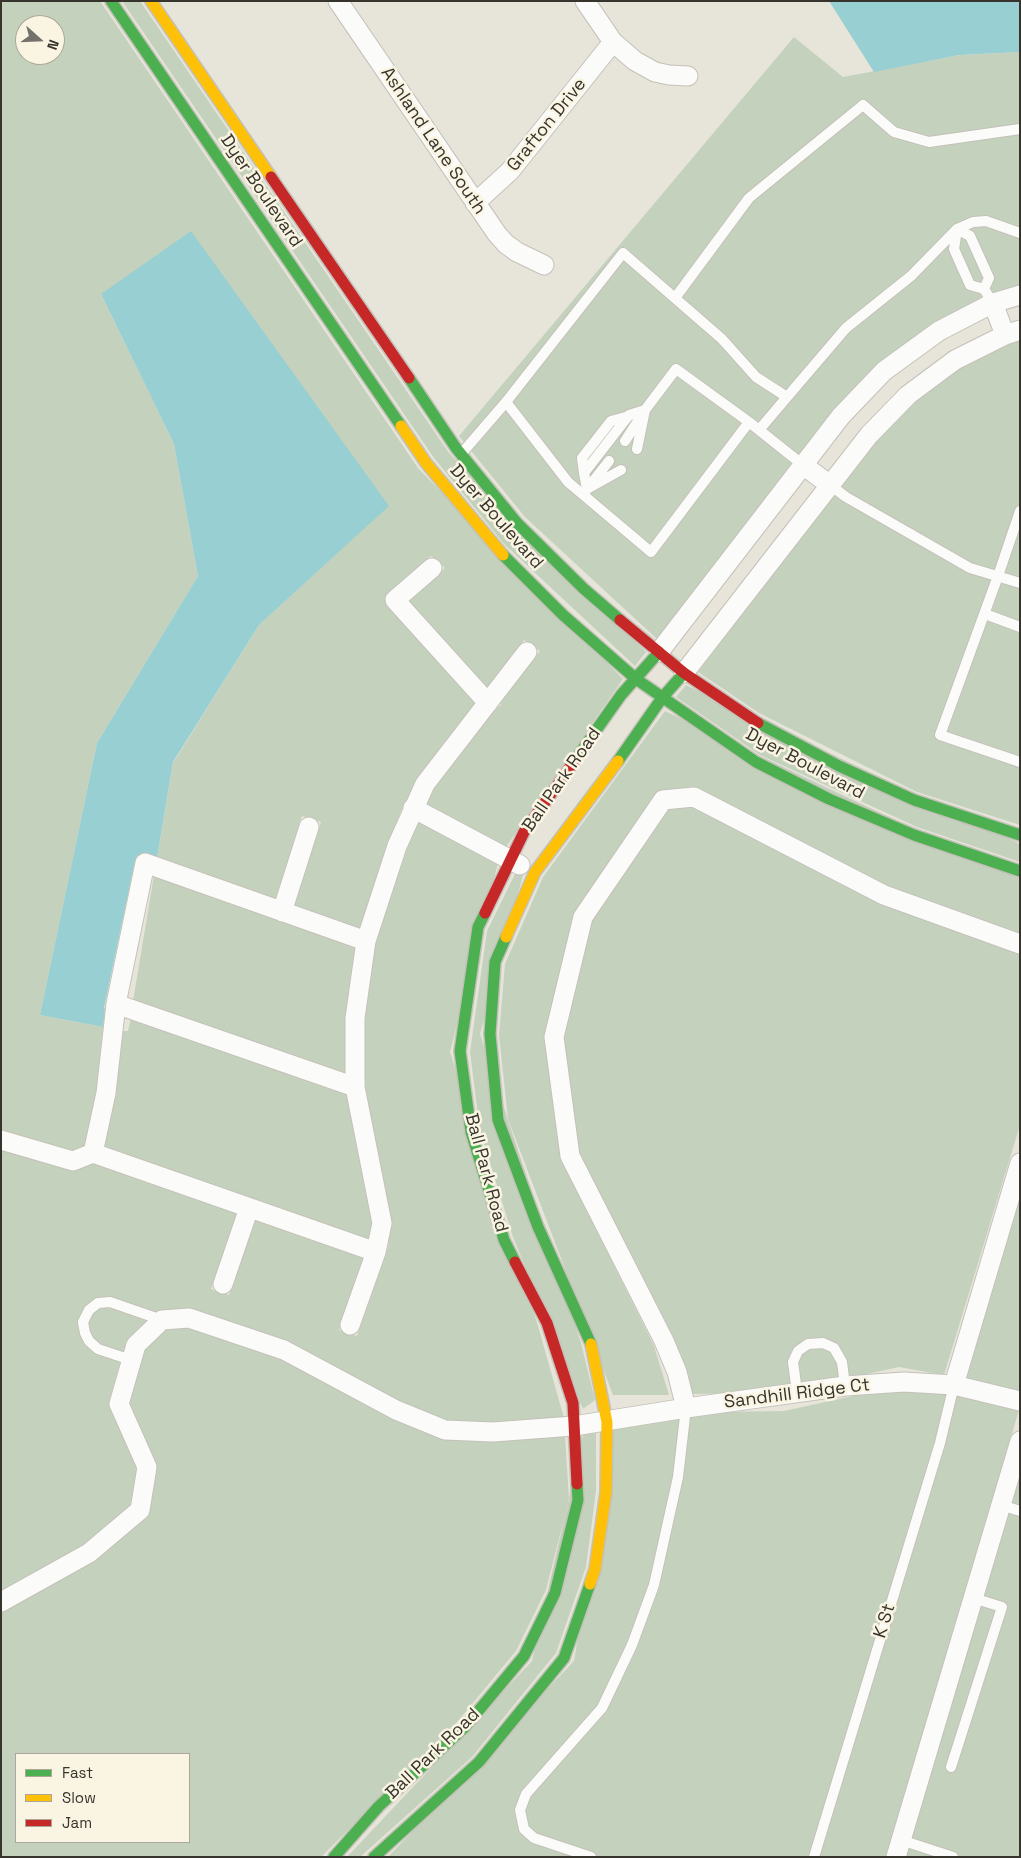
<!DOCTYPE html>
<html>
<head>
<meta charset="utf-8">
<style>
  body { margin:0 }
  #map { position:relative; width:1021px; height:1858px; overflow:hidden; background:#e7e4da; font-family:"Space Grotesk",sans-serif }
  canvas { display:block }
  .frame { position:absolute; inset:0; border:2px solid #36342d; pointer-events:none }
  .legend { position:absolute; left:15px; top:1753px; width:175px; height:90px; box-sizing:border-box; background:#faf4e2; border:1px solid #aca79a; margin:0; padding:6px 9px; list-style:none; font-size:15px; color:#36342d }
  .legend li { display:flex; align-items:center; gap:10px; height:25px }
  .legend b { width:25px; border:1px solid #aca79a }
  .north { position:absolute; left:15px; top:15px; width:50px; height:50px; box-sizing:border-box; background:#faf4e2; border:1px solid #aca79a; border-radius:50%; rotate:110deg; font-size:14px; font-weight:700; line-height:20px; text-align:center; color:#36342d }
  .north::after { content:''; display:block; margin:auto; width:18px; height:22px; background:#74726a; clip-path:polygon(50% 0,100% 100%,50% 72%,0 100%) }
</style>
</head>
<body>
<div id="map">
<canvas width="1021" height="1858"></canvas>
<div class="frame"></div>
<ul class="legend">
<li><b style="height:6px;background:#4caf50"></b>Fast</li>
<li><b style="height:6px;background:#ffc107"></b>Slow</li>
<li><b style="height:6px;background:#c62828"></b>Jam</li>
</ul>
<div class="north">N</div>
</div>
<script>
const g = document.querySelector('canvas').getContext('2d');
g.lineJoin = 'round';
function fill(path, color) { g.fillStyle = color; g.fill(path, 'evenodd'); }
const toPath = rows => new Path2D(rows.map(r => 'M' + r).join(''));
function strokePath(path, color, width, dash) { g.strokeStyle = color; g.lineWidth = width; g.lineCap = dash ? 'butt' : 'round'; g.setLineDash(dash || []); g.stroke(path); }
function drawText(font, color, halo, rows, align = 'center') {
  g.font = font + ' "Space Grotesk",sans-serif'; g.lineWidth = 5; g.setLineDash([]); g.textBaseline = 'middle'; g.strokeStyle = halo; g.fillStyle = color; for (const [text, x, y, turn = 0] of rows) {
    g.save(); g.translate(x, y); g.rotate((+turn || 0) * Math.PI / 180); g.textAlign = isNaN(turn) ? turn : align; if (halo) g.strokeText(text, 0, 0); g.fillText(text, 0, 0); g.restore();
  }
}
fill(toPath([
  [1,1,100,1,418,468,623,679,506,847,426,805,434,789,495,709,501,705,500,703,540,651,524,640,487,688,408,601,445,568,431,556,388,593,388,605,476,703,418,779,401,811,359,930,294,907,321,822,302,816,275,900,157,858,173,763,259,625,388,506,101,294,174,444,198,576,97,743,40,1015,103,1027,96,1091,84,1150,237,1212,211,1289,229,1295,256,1219,364,1257,339,1330,357,1336,388,1248,391,1225,365,1088,366,1082,364,1081,365,1020,375,944,407,849,418,821,498,863,450,1052,538,1326,564,1418,492,1424,447,1421,400,1402,287,1342,154,1314,126,1342,109,1401,110,1407,137,1467,130,1506,83,1546,1,1591],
  [25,25,55,25,55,55,25,55],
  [122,1,140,1,449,453,646,652,635,666,504,544,434,458],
  [794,37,843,77,960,55,1020,52,1020,285,981,297,982,299,933,324,878,364,833,411,657,639,525,517,459,436],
  [1020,340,1020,825,917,792,759,713,698,672,877,440,915,401,961,367,1009,343],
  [686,685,1020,844,1020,862,917,827,760,755,676,697],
  [665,711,1020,879,1020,935,887,888,661,792,655,795,575,911,544,1037,561,1159,654,1346,669,1395,613,1395,508,1119,499,1035,505,964,543,877],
  [693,806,1020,953,1020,1125,944,1375,899,1367,781,1393,688,1394,579,1154,563,1038,592,921,669,809],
  [516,872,523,875,480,1034,581,1343,595,1400,583,1409,513,1237,480,1131,470,1052,487,931],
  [154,875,355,947,346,1017,345,1074,133,1001],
  [131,1018,346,1093,372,1222,368,1241,104,1147,115,1095,122,1031,128,1031],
  [1020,1192,1020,1393,993,1385,963,1379],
  [189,1327,281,1358,392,1417,565,1436,569,1499,546,1590,516,1651,458,1721,321,1857,1,1857,1,1612,95,1560,146,1517,149,1512,157,1469,156,1464,129,1404,144,1350,166,1329],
  [16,1754,189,1754,189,1842,16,1842],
  [903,1385,990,1401,1019,1410,886,1857,388,1857,574,1661,615,1413,784,1411],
  [596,1423,596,1491,586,1567,556,1653,472,1757,360,1857,347,1857,532,1661,584,1431],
  [1020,1475,1020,1857,906,1857]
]), '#c4d2bd');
fill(toPath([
  [829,1,1020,1,1020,52,959,55,874,72],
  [191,231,389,506,259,625,173,762,157,858,147,855,135,861,104,1008,105,1009,103,1027,40,1015,97,743,198,576,174,444,101,294]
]), '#98cfd2');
const lane = toPath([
  [957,229,954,249,970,285,984,289,993,303],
  [957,229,970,236,989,278,984,289],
  [675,298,749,198,863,105,894,132,929,142,1020,129],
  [506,402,568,482,651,552,749,422,803,465],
  [759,430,787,397],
  [625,441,642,415],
  [637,449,645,410,676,369,749,422],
  [462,453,506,402,623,253,722,339,756,377,787,397,846,328,911,276,957,229,973,222,986,221,1020,233],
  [584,473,582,458,611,421,629,416],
  [591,484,609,461],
  [830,485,846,497,970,568,1020,583],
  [587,489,584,473,629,415,645,410],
  [584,494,587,489,621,470],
  [1020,511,998,576,940,735,1020,762],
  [985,614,1020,627],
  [131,1360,98,1349,89,1341,85,1333,83,1322,89,1310,98,1303,110,1302,162,1320],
  [797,1392,793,1362,798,1351,808,1344,823,1343,834,1348,842,1362,845,1386],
  [1001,1505,1020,1511],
  [951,1767,1002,1607,973,1598],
  [901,1840,953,1857],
  [591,1857,534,1838,524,1829,520,1810,526,1794,602,1708,632,1645,654,1585,678,1477,686,1408],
  [814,1857,940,1443,954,1385]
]);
const street = toPath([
  [338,1,497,234,506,244,517,252,544,265],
  [585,1,613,42,635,61,655,72,669,75,688,76],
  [475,203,510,171,613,42],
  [993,303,1005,335],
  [803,465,830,485],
  [432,568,395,600,488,703],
  [659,652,841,416,884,371,939,331,993,303,1020,295],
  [684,673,869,435,908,395,955,360,1005,335,1020,330],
  [413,808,520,865],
  [282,912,309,827],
  [366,941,145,863,116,1004,106,1093,93,1153,376,1252],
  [116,1004,355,1087],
  [1,1140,73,1161,93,1153],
  [223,1284,249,1208],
  [350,1325,376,1252,382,1223,355,1087,355,1018,366,941,397,846,425,784,527,652],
  [954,1385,1020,1163],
  [686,1408,677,1372,664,1341,570,1156,554,1037,583,917,663,800,694,797,884,895,1020,944],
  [1,1602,89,1553,140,1510,147,1467,119,1404,136,1345,162,1320,189,1318,284,1350,396,1410,445,1430,493,1432,574,1426,686,1408,845,1386,904,1382,954,1385,1020,1401],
  [896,1857,1020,1441]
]);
const fast = toPath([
  [111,1,401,426],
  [409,378,456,448,517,523,584,589,620,620],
  [503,555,563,615,636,679,756,762,829,799,914,835,1020,871],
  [758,723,839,766,914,800,1020,835],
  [575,760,621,695,659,652],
  [618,761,662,698,684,673],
  [485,913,478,927,460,1051,471,1132,504,1240,515,1262],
  [506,937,495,962,490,1034,498,1120,538,1227,591,1344],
  [334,1857,379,1806,465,1727,524,1656,555,1593,578,1500,577,1484],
  [374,1857,479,1762,564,1658,590,1584]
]);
const slow = toPath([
  [151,1,271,177],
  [401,426,426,463,503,555],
  [506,937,535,872,618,761],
  [590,1584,595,1569,606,1492,607,1422,591,1344]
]);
const jam = toPath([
  [271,177,409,378],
  [620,620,684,673,758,723],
  [485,913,524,832,575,760],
  [515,1262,547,1323,573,1403,577,1484]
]);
strokePath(lane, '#c4c1b9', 12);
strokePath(street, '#c4c1b9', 21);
strokePath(fast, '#c4c1b9', 14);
strokePath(slow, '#c4c1b9', 14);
strokePath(jam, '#c4c1b9', 14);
strokePath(lane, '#fbfbf9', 10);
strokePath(street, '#fbfbf9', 19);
strokePath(fast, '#4caf50', 11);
strokePath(slow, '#ffc107', 11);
strokePath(jam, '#c62828', 11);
drawText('18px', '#36342d', '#faf4e2', [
  ["Grafton Drive",547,125,-51],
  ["Ashland Lane South",433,141,56],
  ["Dyer Boulevard",261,191,56],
  ["Dyer Boulevard",496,517,49],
  ["Dyer Boulevard",805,764,28],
  ["Ball Park Road",562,780,-55],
  ["Ball Park Road",486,1173,75],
  ["Sandhill Ridge Ct",797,1394,-7],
  ["K St",885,1621,-73],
  ["Ball Park Road",433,1754,-44]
]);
</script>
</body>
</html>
